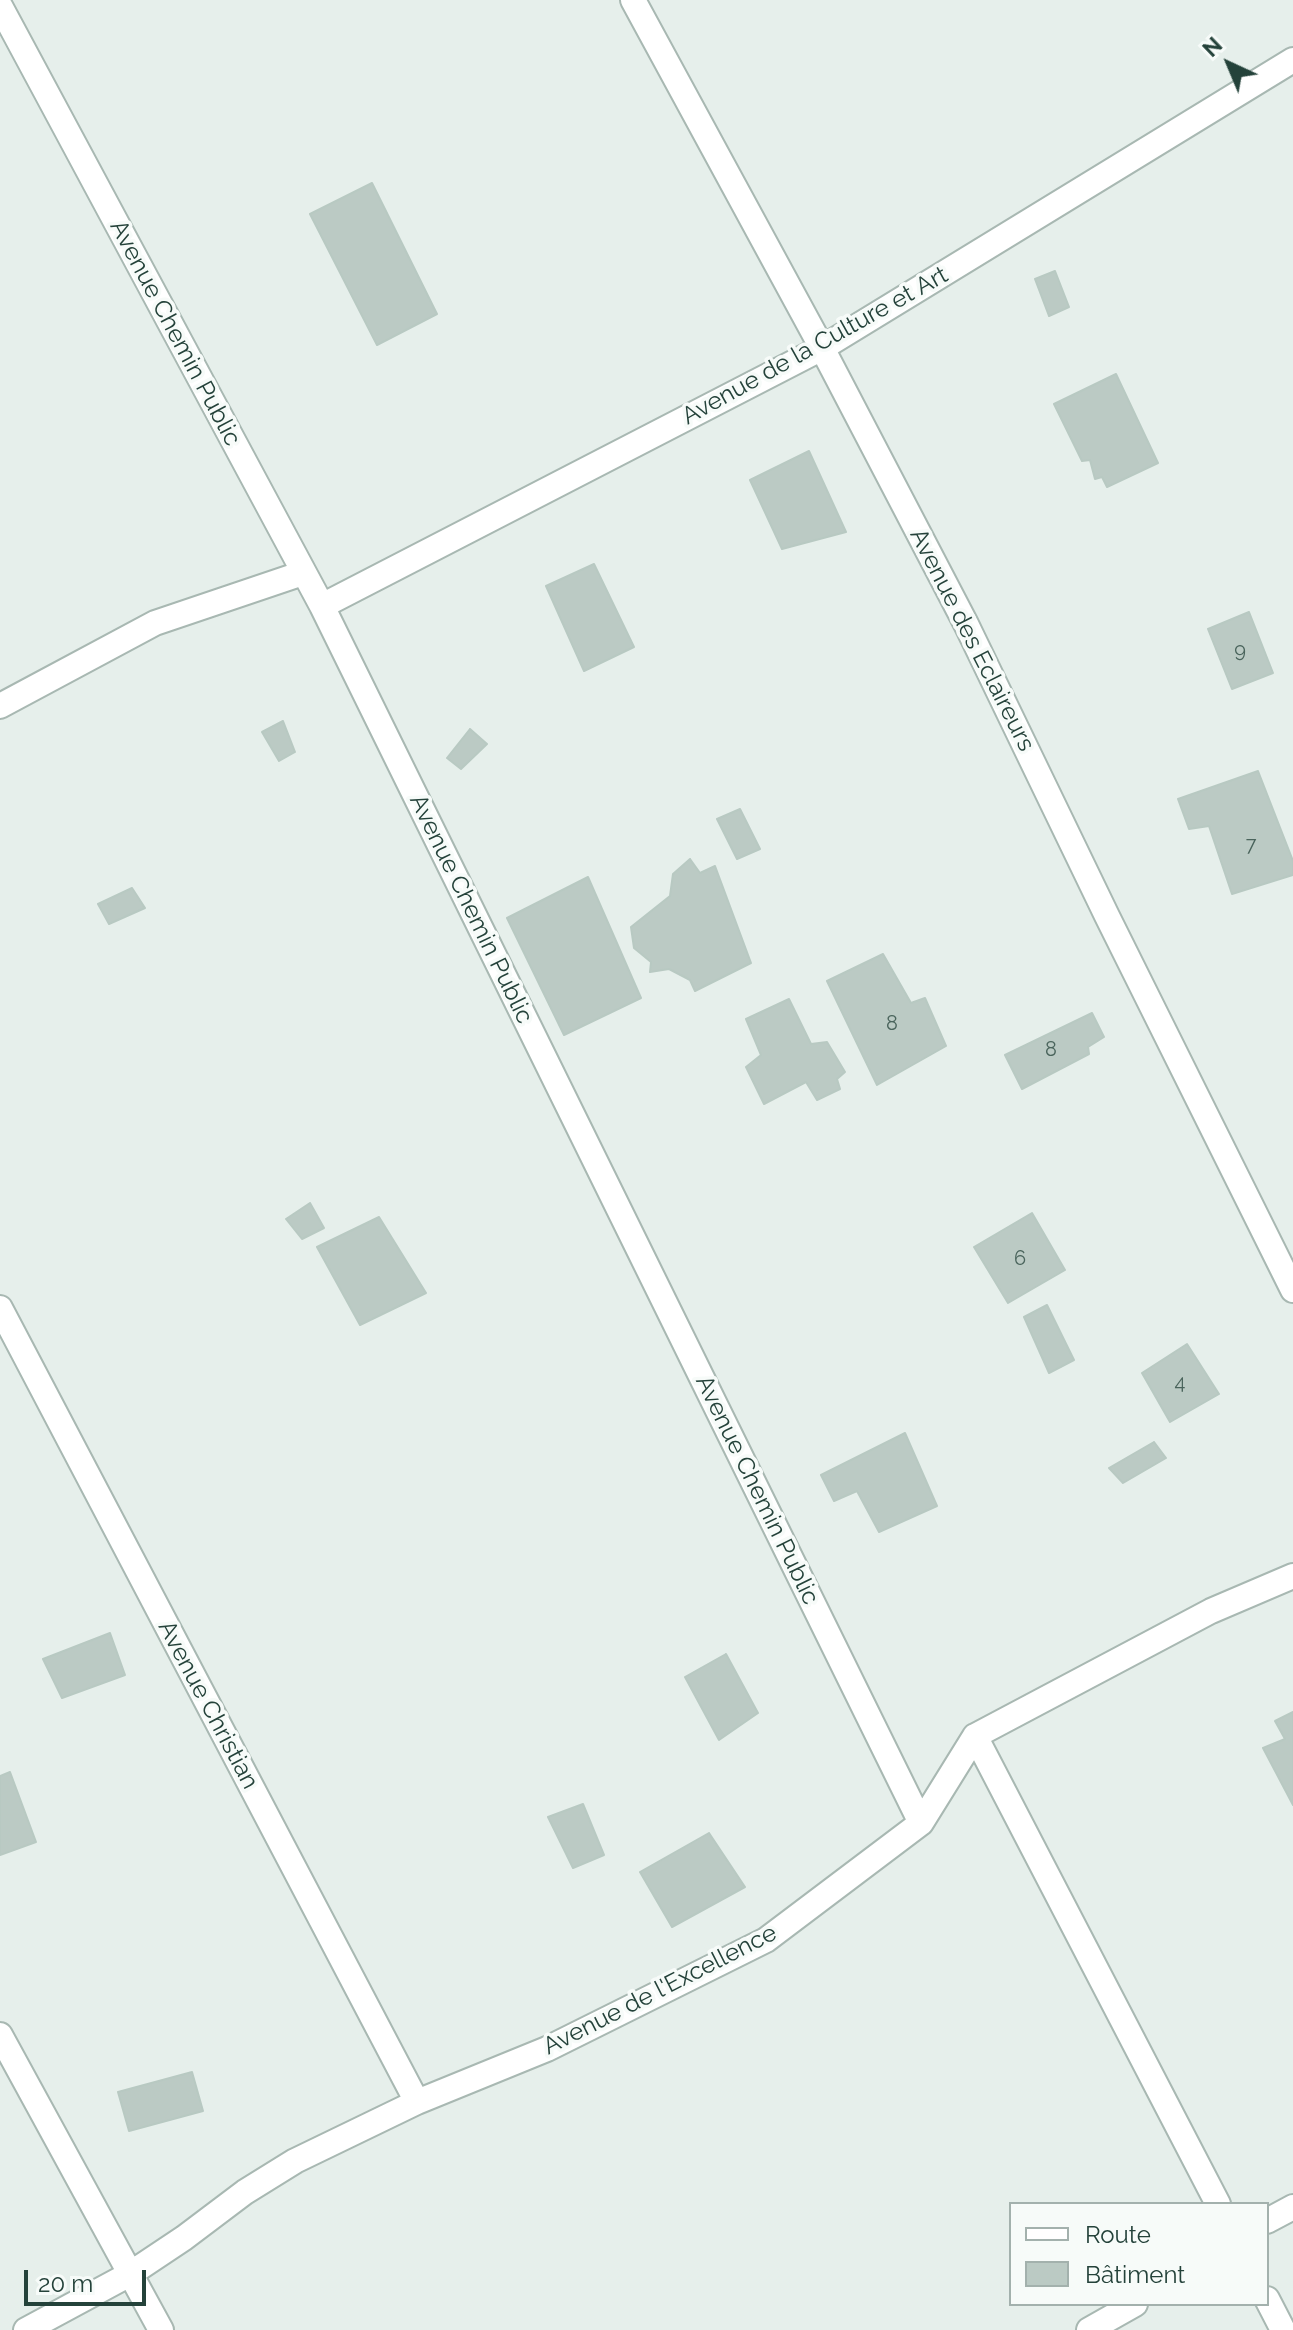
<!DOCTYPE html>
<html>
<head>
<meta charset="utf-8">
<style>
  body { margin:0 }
  #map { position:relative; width:1293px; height:2330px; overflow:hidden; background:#e6efeb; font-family:Raleway,sans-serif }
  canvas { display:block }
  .legend { position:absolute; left:1009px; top:2202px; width:260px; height:104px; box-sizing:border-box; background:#f7fbf9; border:2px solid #a3b1ad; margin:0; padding:10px 14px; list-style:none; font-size:24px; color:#24423a }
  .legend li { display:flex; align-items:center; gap:16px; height:40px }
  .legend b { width:40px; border:2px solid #a3b1ad }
  .north { position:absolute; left:1189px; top:24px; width:80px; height:80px; -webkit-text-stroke:6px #f7fbf9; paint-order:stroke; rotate:316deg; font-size:22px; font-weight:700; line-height:32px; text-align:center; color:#24423a }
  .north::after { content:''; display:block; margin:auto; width:28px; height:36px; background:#24423a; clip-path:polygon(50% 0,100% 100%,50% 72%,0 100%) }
  .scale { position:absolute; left:24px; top:2270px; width:122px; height:36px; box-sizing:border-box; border:4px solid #24423a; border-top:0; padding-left:10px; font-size:24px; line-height:28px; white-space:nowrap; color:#24423a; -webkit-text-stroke:6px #f7fbf9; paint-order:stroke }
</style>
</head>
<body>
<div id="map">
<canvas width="1293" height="2330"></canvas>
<ul class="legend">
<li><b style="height:10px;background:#fff"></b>Route</li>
<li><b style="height:22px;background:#bbcac4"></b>Bâtiment</li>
</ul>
<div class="north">N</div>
<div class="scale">20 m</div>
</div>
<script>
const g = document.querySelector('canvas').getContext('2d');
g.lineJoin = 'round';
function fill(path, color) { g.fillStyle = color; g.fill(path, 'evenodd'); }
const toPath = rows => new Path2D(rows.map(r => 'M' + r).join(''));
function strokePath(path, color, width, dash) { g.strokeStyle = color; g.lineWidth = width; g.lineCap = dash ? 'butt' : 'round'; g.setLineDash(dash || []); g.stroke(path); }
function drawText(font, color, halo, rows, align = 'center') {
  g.font = font + ' Raleway,sans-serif'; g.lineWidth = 7; g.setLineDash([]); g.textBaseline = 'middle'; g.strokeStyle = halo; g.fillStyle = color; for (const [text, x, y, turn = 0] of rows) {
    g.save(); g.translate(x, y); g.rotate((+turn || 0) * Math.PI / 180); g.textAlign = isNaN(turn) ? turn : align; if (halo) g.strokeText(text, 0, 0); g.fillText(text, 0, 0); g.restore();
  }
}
const building = toPath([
  [372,183,437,314,377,345,310,214,372,183],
  [1055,271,1069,307,1049,316,1035,279,1055,271],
  [1116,374,1158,463,1107,487,1102,477,1095,479,1090,460,1082,461,1054,404,1116,374],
  [809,451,846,532,782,549,750,480,809,451],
  [594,564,634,647,584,671,546,586,594,564],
  [1249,612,1273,673,1232,689,1208,629,1249,612],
  [283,721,295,752,279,761,262,732,283,721],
  [470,729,487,744,461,769,447,758,470,729],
  [1258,771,1293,861,1293,875,1232,894,1209,826,1189,829,1178,799,1258,771],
  [740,809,760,849,737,859,717,819,740,809],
  [690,859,700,873,715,866,751,963,695,991,690,980,669,969,650,972,651,962,634,948,631,927,670,896,673,874,690,859],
  [588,877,641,998,564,1035,507,918,588,877],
  [132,888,145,908,109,924,98,904,132,888],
  [883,954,911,1003,925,998,946,1046,877,1085,827,981,883,954],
  [789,999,811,1044,827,1042,845,1072,837,1079,840,1089,817,1100,806,1082,764,1104,746,1067,761,1055,746,1019,789,999],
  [1092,1013,1104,1037,1088,1047,1089,1054,1022,1089,1005,1055,1092,1013],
  [310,1203,324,1228,302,1239,286,1219,310,1203],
  [1032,1213,1065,1270,1008,1303,974,1247,1032,1213],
  [379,1217,426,1293,360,1325,317,1247,379,1217],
  [1047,1305,1074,1360,1049,1373,1024,1317,1047,1305],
  [1187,1344,1219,1394,1170,1422,1142,1373,1187,1344],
  [905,1433,937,1506,879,1532,857,1491,834,1501,821,1475,905,1433],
  [1154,1442,1166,1458,1123,1483,1109,1468,1154,1442],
  [110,1633,125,1675,62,1698,43,1659,110,1633],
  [726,1654,758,1713,719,1740,685,1677,726,1654],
  [1293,1712,1293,1805,1263,1748,1285,1739,1275,1721,1293,1712],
  [10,1772,36,1842,0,1855,0,1776,10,1772],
  [583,1804,604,1855,573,1868,548,1817,583,1804],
  [709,1833,745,1887,672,1927,640,1872,709,1833],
  [192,2072,203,2111,129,2131,118,2092,192,2072]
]);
fill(building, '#bbcac4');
strokePath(building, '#b8c9c2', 2);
const minor = toPath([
  [633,0,822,348,966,624,1107,916,1293,1290],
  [0,6,322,606,921,1823],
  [322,606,822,348,1293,60],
  [0,706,155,623,303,573],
  [0,1308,417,2102],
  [975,1736,1218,2204],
  [0,2035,161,2330],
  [1267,2221,1293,2207],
  [1267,2299,1283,2330],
  [26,2330,130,2274,184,2238,245,2192,295,2161,417,2102,547,2049,766,1940,921,1823,975,1736,1211,1611,1293,1576],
  [1089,2330,1135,2304]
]);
strokePath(minor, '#a8b8b2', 28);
strokePath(minor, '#fff', 24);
drawText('20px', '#4a645c', null, [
  ["9",1240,651],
  ["7",1251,845],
  ["8",892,1024],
  ["8",1051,1050],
  ["6",1020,1259],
  ["4",1180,1383]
]);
drawText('24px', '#24423a', '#f7fbf9', [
  ["Avenue Chemin Public",175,333,62],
  ["Avenue de la Culture et Art",815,346,-29],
  ["Avenue des Eclaireurs",972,640,63],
  ["Avenue Chemin Public",471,909,64],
  ["Avenue Chemin Public",757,1490,64],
  ["Avenue Christian",208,1705,62],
  ["Avenue de l'Excellence",660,1990,-27]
]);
</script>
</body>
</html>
